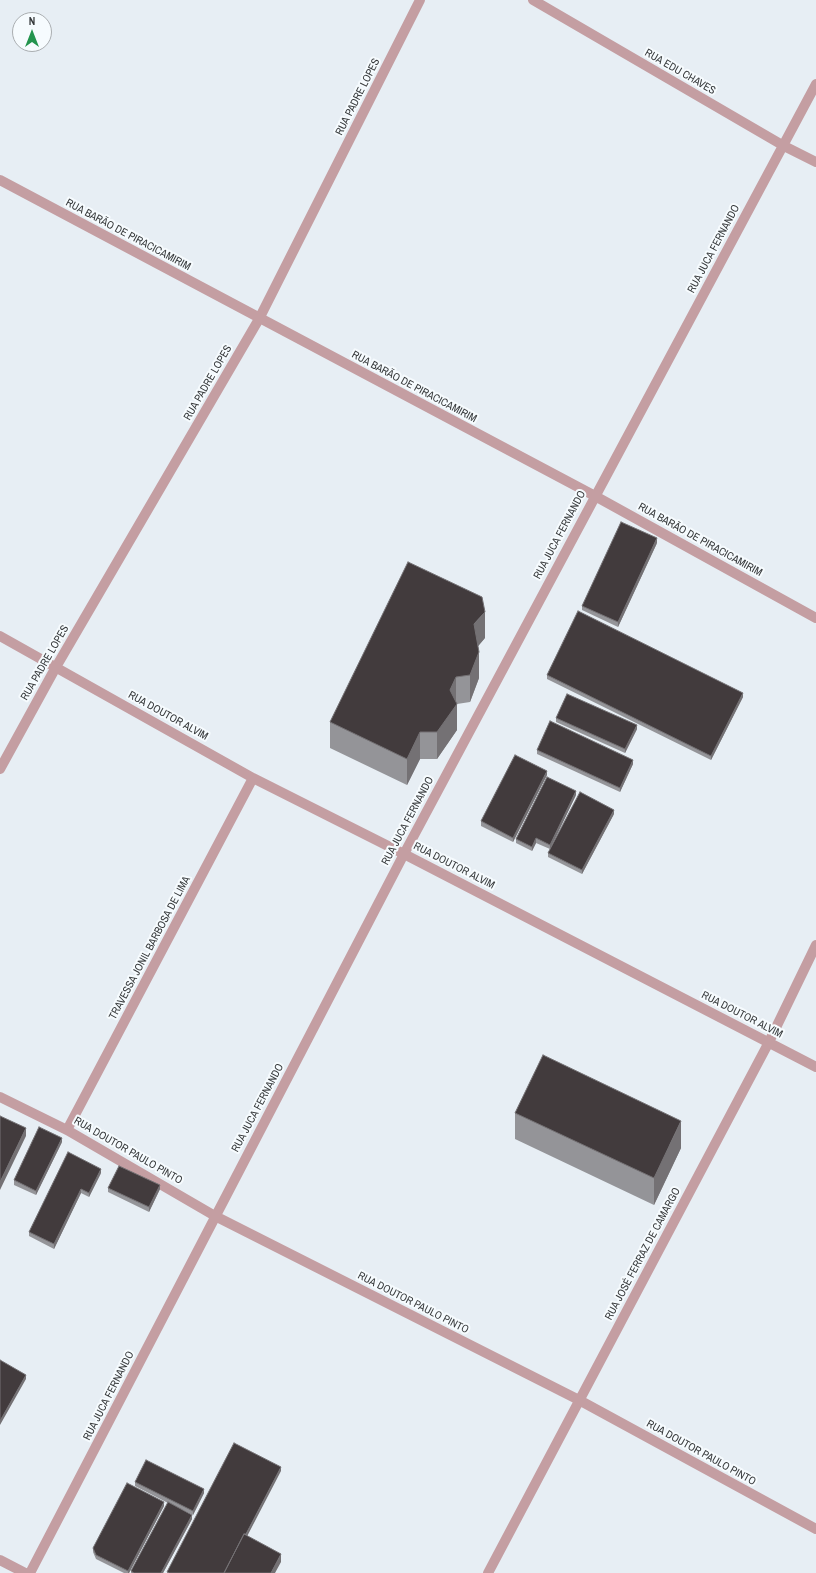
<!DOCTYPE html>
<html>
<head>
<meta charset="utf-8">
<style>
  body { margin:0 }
  #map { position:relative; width:816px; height:1573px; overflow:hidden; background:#e7eef4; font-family:"Archivo Narrow",sans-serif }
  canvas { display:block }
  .north { position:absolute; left:12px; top:12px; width:40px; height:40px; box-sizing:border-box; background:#f6fbfe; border:1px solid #a9adb0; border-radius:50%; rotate:0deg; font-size:11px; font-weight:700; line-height:16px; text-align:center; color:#36393b }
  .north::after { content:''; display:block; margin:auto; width:14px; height:18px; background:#23944e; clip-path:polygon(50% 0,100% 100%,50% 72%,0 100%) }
</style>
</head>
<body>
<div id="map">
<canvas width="816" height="1573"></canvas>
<div class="north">N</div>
</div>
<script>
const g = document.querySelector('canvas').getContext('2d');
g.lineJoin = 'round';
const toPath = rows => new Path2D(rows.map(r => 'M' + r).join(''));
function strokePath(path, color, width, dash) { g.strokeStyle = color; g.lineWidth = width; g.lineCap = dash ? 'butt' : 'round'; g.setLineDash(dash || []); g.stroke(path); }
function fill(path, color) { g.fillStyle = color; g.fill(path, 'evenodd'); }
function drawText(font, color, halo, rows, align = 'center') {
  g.font = font + ' "Archivo Narrow",sans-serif'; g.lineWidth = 4; g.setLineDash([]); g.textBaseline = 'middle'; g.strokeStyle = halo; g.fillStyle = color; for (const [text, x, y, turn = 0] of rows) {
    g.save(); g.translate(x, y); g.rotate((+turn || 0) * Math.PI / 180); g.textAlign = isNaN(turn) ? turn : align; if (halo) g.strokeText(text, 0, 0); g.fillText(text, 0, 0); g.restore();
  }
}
strokePath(toPath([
  [533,0,784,146,816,162],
  [0,180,595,496,816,618],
  [0,636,253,778,404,854,816,1067],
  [0,769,56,667,259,319,420,0],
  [0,1097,67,1130,215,1216,579,1400,816,1529],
  [67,1130,253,778],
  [0,1560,25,1573],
  [30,1573,404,854,816,84],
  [488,1573,769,1042,816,945]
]), '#c49ea2', 10);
fill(toPath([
  [657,543,618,627,582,610,582,606],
  [485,638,478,646,479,678,470,702,457,704,457,730,437,759,420,759,407,785,330,748,330,722],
  [547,675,743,697,711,760,547,679],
  [556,718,637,729,625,753,556,722],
  [537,750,633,764,620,792,537,754],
  [547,775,513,842,481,826,481,821],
  [576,795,550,849,536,843,532,851,516,843,516,839],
  [614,814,582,874,548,857,548,853],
  [515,1113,681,1148,654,1205,515,1139],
  [62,1142,36,1195,14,1185,14,1180],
  [101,1173,89,1197,81,1193,54,1249,29,1236,29,1232],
  [108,1188,160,1189,149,1212,108,1192],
  [135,1482,204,1493,193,1515,181,1509,192,1519,163,1573,131,1573,131,1571,168,1503,135,1486],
  [164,1506,129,1573,124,1573,96,1559,93,1552,93,1548]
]), '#949498');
fill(toPath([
  [657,538,657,543,618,627,618,622],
  [485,612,485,638,474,651,474,624],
  [479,652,479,678,470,702,470,675],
  [456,677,456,704,457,704,457,730,437,759,437,732,450,690],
  [743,693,743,697,711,760,711,756],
  [637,725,637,729,625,753,625,749],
  [420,732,420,759,407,785,407,759],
  [633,760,633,764,620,792,620,788],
  [547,771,547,775,513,842,513,838],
  [576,791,576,795,550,849,550,845],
  [614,810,614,814,582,874,582,870],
  [536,838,536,843,532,851,532,847],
  [681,1121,681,1148,654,1205,654,1178],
  [26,1128,26,1136,0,1190,0,1182],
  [62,1138,62,1142,36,1195,36,1191],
  [101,1169,101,1173,89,1197,89,1193],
  [160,1185,160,1189,149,1212,149,1207],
  [81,1189,81,1193,54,1249,54,1244],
  [26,1375,26,1379,0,1425,0,1421],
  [281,1467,281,1471,228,1573,226,1573],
  [204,1489,204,1493,193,1515,193,1511],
  [164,1502,164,1506,129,1573,128,1573,128,1571],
  [192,1515,192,1519,163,1573,161,1573],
  [281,1554,281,1562,275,1573,271,1573]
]), '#747174');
const building = toPath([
  [621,522,657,538,618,622,582,606,621,522],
  [408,562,482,597,485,612,474,624,479,652,470,675,456,677,450,690,457,704,437,732,420,732,407,759,330,722,408,562],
  [578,611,743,693,711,756,547,675,578,611],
  [567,694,637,725,625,749,556,718,567,694],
  [550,721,633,760,620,788,537,750,550,721],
  [515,755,547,771,513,838,481,821,515,755],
  [547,777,576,791,550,845,536,838,532,847,516,839,547,777],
  [580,792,614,810,582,870,548,853,580,792],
  [543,1055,681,1121,654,1178,515,1113,543,1055],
  [0,1116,26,1128,0,1182,0,1116],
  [39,1127,62,1138,36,1191,14,1180,39,1127],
  [68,1152,101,1169,89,1193,81,1189,54,1244,29,1232,68,1152],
  [119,1166,160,1185,149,1207,108,1188,119,1166],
  [0,1360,26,1375,0,1421,0,1360],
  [234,1443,281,1467,246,1534,244,1534,224,1573,169,1573,167,1572,234,1443],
  [146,1460,204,1489,193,1511,135,1482,146,1460],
  [127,1483,164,1502,128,1571,96,1555,93,1548,127,1483],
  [168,1502,192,1515,161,1573,134,1573,131,1571,168,1502],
  [244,1534,281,1554,271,1573,224,1573,244,1534]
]);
fill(building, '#423b3d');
strokePath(building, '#747174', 1);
drawText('11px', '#36393b', '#f6fbfe', [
  ["RUA EDU CHAVES",680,72,30],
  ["RUA PADRE LOPES",358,97,-63],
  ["RUA BARÃO DE PIRACICAMIRIM",128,235,28],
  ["RUA JUCA FERNANDO",714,249,-62],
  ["RUA PADRE LOPES",208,383,-60],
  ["RUA BARÃO DE PIRACICAMIRIM",414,387,28],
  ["RUA JUCA FERNANDO",560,535,-62],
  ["RUA BARÃO DE PIRACICAMIRIM",700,540,29],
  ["RUA PADRE LOPES",45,663,-60],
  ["RUA DOUTOR ALVIM",168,716,29],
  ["RUA JUCA FERNANDO",408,821,-62],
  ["RUA DOUTOR ALVIM",454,866,27],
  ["TRAVESSA JONIL BARBOSA DE LIMA",150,948,-62],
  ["RUA DOUTOR ALVIM",742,1015,27],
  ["RUA JUCA FERNANDO",258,1108,-62],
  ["RUA DOUTOR PAULO PINTO",128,1151,30],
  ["RUA JOSÉ FERRAZ DE CAMARGO",643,1254,-62],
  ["RUA DOUTOR PAULO PINTO",413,1303,27],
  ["RUA JUCA FERNANDO",109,1396,-63],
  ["RUA DOUTOR PAULO PINTO",701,1453,29]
]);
</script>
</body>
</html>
